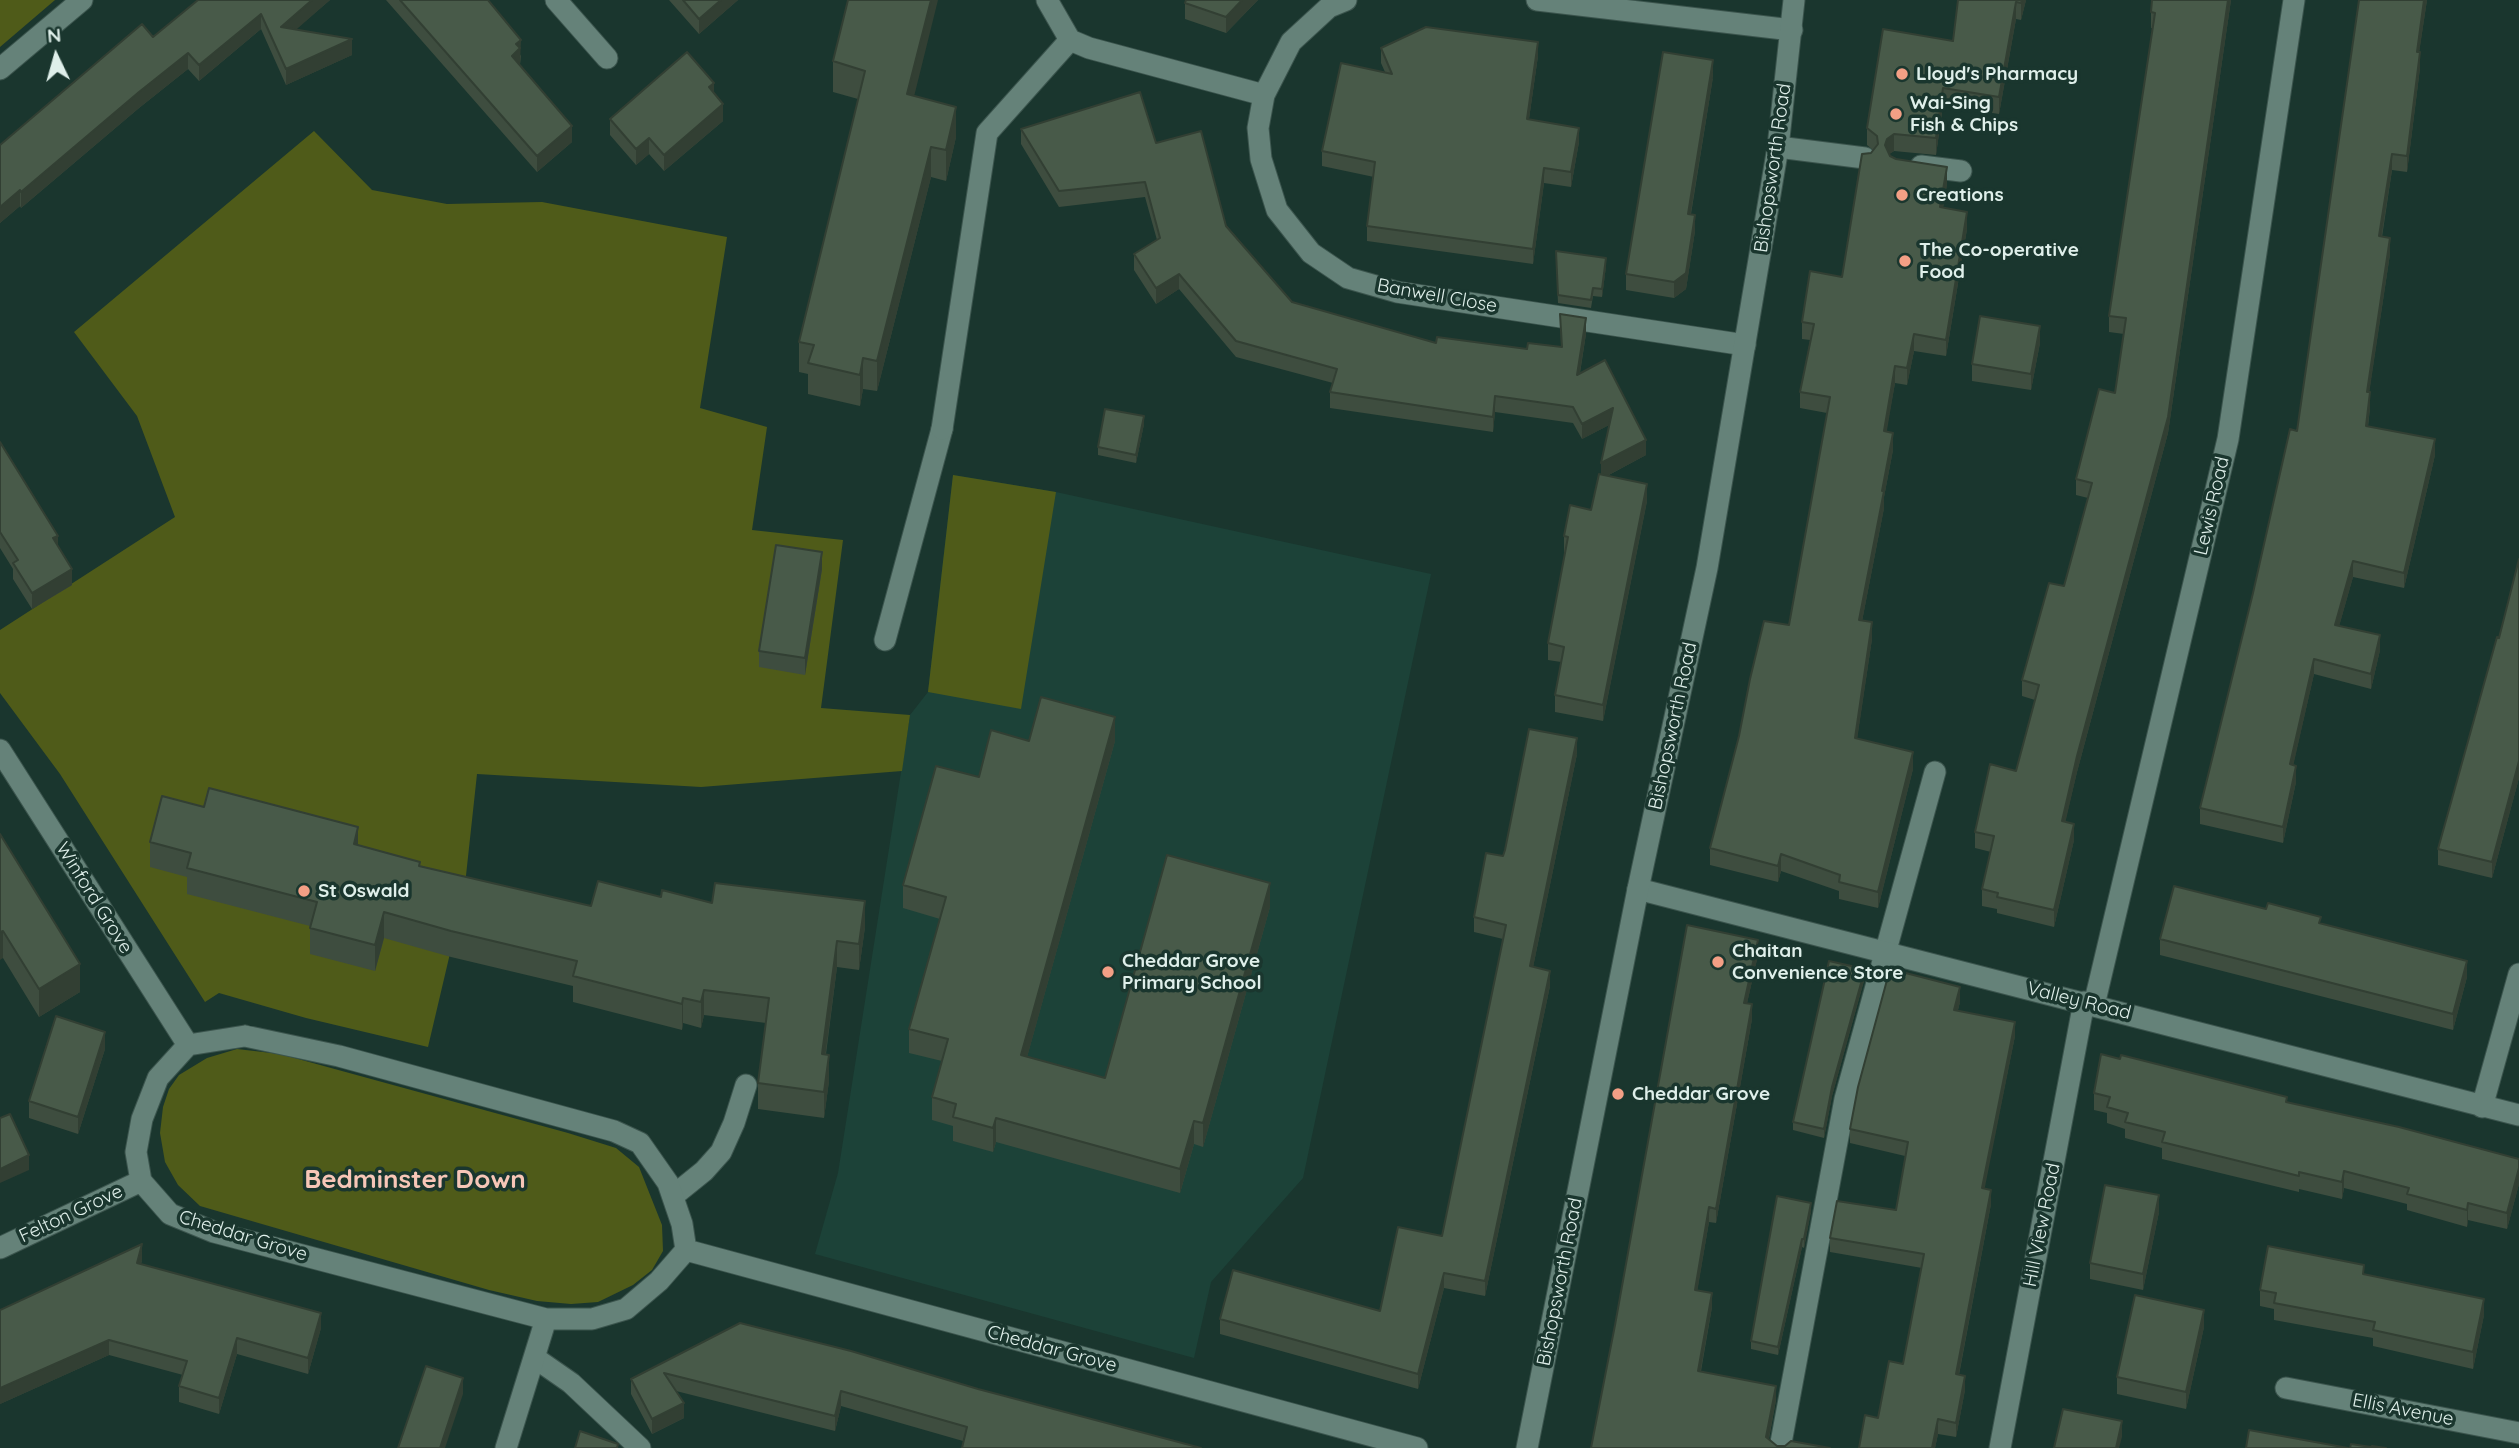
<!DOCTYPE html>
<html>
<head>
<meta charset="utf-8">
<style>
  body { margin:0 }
  #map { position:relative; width:2519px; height:1448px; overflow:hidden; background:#1a362e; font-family:Quicksand,sans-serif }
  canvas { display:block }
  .north { position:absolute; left:21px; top:21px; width:70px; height:70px; -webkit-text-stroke:5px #1a362e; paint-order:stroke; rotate:355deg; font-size:19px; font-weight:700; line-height:28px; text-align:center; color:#dfefea }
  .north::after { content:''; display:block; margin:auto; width:24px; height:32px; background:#dfefea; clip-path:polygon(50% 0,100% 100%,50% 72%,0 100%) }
</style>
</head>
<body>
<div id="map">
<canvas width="2519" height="1448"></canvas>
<div class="north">N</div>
</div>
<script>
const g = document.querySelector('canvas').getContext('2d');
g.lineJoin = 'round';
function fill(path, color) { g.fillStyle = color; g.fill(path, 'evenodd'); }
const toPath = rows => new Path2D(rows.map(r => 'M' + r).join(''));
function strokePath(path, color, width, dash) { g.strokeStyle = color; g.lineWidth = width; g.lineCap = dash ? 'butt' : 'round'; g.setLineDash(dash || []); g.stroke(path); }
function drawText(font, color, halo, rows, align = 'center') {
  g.font = font + ' Quicksand,sans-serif'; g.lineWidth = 7; g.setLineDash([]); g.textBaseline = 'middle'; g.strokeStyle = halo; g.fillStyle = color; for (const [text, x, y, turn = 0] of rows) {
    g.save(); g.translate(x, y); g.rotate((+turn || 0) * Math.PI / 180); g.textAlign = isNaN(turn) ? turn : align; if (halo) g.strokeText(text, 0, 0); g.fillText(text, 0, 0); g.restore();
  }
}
fill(toPath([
  [953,475,1056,492,1431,574,1303,1178,1211,1282,1194,1358,815,1254,838,1173,910,715,928,692]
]), '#1c4238');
fill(toPath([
  [0,0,55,0,0,47],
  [314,131,372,190,447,204,542,202,727,237,700,408,767,427,752,530,843,540,821,708,910,715,902,771,701,787,477,774,464,894,428,1047,306,1018,219,993,205,1002,60,774,0,693,0,630,175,517,137,416,74,332],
  [953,475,1056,492,1021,709,928,692],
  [237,1049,280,1054,568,1133,616,1148,639,1167,662,1225,663,1251,652,1270,633,1285,598,1302,571,1304,537,1301,489,1290,200,1206,178,1185,165,1162,160,1133,163,1107,169,1089,179,1075,207,1058]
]), '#4f5b19');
const service = toPath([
  [1778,147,1865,158],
  [1921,166,1961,171],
  [885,640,942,429],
  [673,1196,704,1171,721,1152,734,1123,746,1085],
  [535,1358,571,1383,640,1448],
  [1780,1448,1845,1099,1935,772]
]);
const minor = toPath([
  [556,0,607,58],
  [1047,0,1070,40],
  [1346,0,1329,7,1291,42,1264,95,1258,128,1261,159,1277,210,1311,253,1348,278,1397,292,1745,345],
  [1537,0,1792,30],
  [0,69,82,0],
  [942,429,987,133,1070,40,1089,48,1264,95],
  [0,750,188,1045],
  [1638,889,2519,1115],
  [2094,1005,2228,439,2294,0],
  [245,1036,339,1056,614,1131,640,1143,668,1183,682,1224,686,1250,659,1281,626,1309,592,1319,546,1319,214,1232,170,1214,141,1181,136,1152,142,1119,158,1078,188,1045,245,1036],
  [2482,1107,2519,974],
  [0,1248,141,1181],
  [686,1250,1417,1448],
  [2286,1388,2519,1433],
  [506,1448,546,1319],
  [2000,1448,2084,1002]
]);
const tertiary = toPath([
  [1527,1448,1638,889,1707,568,1778,147,1794,0]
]);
strokePath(service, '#3b544d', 23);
strokePath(minor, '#3b544d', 23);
strokePath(tertiary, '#3b544d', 23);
strokePath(service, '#658279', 21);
strokePath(minor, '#658279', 21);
strokePath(tertiary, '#658279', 21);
fill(toPath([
  [198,0,330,0,296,29,352,55,286,85,261,29,199,81,188,69,139,108,21,208,20,206,0,223,0,145,153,37],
  [386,0,488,0,521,56,520,65,572,142,537,172],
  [669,0,738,0,699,34],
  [848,0,914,96,956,137,946,181,931,177,877,391,863,389,860,406,808,394,808,374,799,372,799,342,858,99,833,92,833,61],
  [1186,0,1258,0,1226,33,1185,19,1185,3],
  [1958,0,2026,0,2021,20,2016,19,1999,114,1943,105,1936,155,1894,151,1889,154,1890,156,1947,184,1943,208,1967,229,1946,356,1914,351,1907,385,1895,383,1886,432,1893,450,1884,497,1884,508,1862,621,1872,639,1857,738,1913,769,1878,908,1839,899,1839,891,1781,871,1778,882,1710,865,1710,848,1789,625,1827,413,1800,408,1800,392,1810,340,1802,339,1802,322,1842,277,1871,153,1873,150,1867,145,1867,128,1953,41],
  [2231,0,2168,433,2077,772,2065,822,2074,840,2054,927,1997,913,1997,909,1982,906,1982,889,1991,852,1975,848,1975,832,2016,771,2035,700,2022,696,2022,680,2064,586,2088,498,2076,495,2076,479,2115,393,2124,334,2109,332,2109,316,2153,28,2151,28,2151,12],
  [2359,0,2427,0,2419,52,2420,68,2407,172,2392,170,2382,237,2390,254,2369,392,2370,408,2368,427,2435,455,2404,588,2353,577,2339,626,2380,650,2371,689,2314,674,2293,765,2296,782,2283,843,2200,824,2200,808,2297,431],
  [1381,48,1538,56,1529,119,1579,142,1571,187,1544,183,1533,264,1367,241,1367,226,1374,177,1322,166,1322,151,1385,72,1381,63],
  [1713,77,1691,214,1695,231,1686,289,1674,298,1626,290,1626,274],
  [714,94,723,121,664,171,649,154,636,165,610,135,610,119],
  [1021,129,1156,143,1292,302,1436,343,1527,349,1561,347,1560,314,1586,334,1580,373,1646,455,1607,476,1647,501,1603,721,1555,712,1555,695,1561,662,1548,660,1548,643,1565,553,1564,553,1564,536,1591,510,1601,474,1609,425,1582,439,1573,423,1495,412,1493,432,1330,408,1330,392,1333,383,1236,357,1179,289,1156,304,1134,270,1134,254,1157,240,1145,197,1059,207,1021,144],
  [1556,260,1606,266,1602,297,1593,296,1591,308,1558,303],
  [2040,343,2031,390,1972,381,1972,364],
  [1144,424,1136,463,1098,455,1098,447],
  [0,442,58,546,72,585,32,609,13,579,13,569,0,548],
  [2519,559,2519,778,2492,878,2438,865,2438,849,2499,638],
  [822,569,805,675,759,667,759,651],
  [1029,741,1115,741,1027,1057,1105,1078,1270,907,1203,1147,1194,1144,1180,1193,996,1142,993,1152,953,1141,953,1126,932,1120,932,1097,942,1061,909,1053,909,1029,940,919,903,908,903,885,979,777],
  [1577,754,1533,967,1550,986,1485,1296,1444,1288,1418,1389,1220,1334,1220,1319,1380,1311,1442,1236,1503,939,1474,932,1474,917,1503,856],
  [0,834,80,992,39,1017,3,958],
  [150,842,358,845,420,867,591,906,661,897,712,903,865,927,859,970,837,967,826,1054,829,1081,824,1118,758,1109,758,1083,766,1023,704,1015,701,1028,683,1023,682,1030,573,1002,573,986,451,957,384,938,375,971,310,954,310,926,187,894,187,877,150,867],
  [2321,923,2467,977,2453,1030,2160,955,2160,939],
  [1758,955,1747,1003,1752,1019,1716,1223,1709,1222,1697,1291,1712,1307,1701,1371,1776,1400,1769,1439,1777,1446,1830,1448,1591,1448],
  [1865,977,1832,1096,1824,1138,1793,1130,1793,1122],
  [1960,1002,1958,1010,2015,1036,1984,1188,1991,1204,1959,1375,1965,1390,1956,1437,1938,1434,1935,1448,1859,1448,1878,1418,1903,1364,1922,1268,1830,1252,1830,1238,1896,1210,1905,1156,1850,1143,1850,1129],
  [105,1049,78,1134,29,1118,29,1101],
  [2094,1093,2287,1102,2519,1159,2519,1184,2507,1229,2468,1220,2467,1227,2407,1210,2407,1204,2344,1188,2342,1199,2299,1189,2299,1192,2162,1159,2162,1148,2125,1138,2125,1129,2107,1123,2107,1113,2094,1110],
  [1811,1211,1804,1248,1802,1247,1778,1355,1751,1349,1751,1341],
  [2159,1212,2143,1290,2090,1279,2090,1263],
  [142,1260,141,1264,321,1328,308,1374,237,1354,219,1414,179,1402,179,1386,183,1375,109,1355,0,1404,0,1310],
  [2364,1275,2484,1315,2473,1369,2373,1346,2373,1338,2274,1320,2274,1309,2260,1306,2260,1290],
  [740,1323,978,1389,963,1441,841,1406,835,1431,676,1391,684,1418,652,1434,631,1394,631,1379],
  [2204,1327,2186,1409,2117,1394,2117,1377]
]), '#3e4d3f');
fill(toPath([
  [312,0,330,0,281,43,281,27],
  [721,0,738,0,699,34,699,19],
  [931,0,938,0,907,125,907,94],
  [1242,0,1258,0,1226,33,1226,17],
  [2022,0,2026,0,2021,20,2021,3],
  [2228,0,2231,0,2168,433,2077,772,2062,837,2062,821],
  [2424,0,2427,0,2417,67,2417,52],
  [2016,2,2016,19,1999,114,1999,97],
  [261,14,261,29,199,81,199,65],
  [352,39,352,55,286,85,286,69],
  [521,40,520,64,512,72,512,56,516,44],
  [1538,42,1538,56,1527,133,1527,119],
  [2420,52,2420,68,2407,172,2407,156],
  [188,53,188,69,139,108,21,208,21,192,139,92],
  [1713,60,1713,77,1688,230,1688,214],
  [714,83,714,99,709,87],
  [1943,88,1943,105,1936,155,1936,138],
  [723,104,723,121,664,171,664,155],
  [956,107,956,137,946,181,946,150],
  [572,126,572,142,537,172,537,156],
  [1579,128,1579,142,1571,187,1571,172],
  [1894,134,1894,151,1887,156,1885,145,1887,139],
  [649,138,649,154,636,165,636,149],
  [931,147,931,177,877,391,877,361],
  [2392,154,2392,170,2379,252,2379,236],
  [1947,167,1947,184,1940,224,1940,207],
  [1544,168,1544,183,1533,264,1533,249],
  [20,190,20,206,0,223,0,207],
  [1967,212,1967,229,1946,356,1946,340],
  [1695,215,1695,231,1686,289,1674,298,1674,282],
  [2390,238,2390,254,2367,408,2367,392],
  [1606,258,1606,266,1602,297,1602,289],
  [1179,274,1179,289,1156,304,1156,288],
  [1586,318,1586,334,1577,390,1577,375],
  [2040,326,2040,343,2031,390,2031,374],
  [1914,334,1914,351,1907,385,1907,368],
  [863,358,863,389,860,406,860,375],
  [1895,366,1895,383,1884,448,1884,431],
  [2370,392,2370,408,2366,442,2366,426],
  [1495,396,1495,412,1493,432,1493,417],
  [1613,408,1613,423,1582,439,1582,424],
  [1144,416,1144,424,1136,463,1136,455],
  [1893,433,1893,450,1884,497,1884,508,1859,637,1859,620],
  [2435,439,2435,455,2404,588,2404,573],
  [1646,440,1646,455,1601,479,1601,463],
  [1647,484,1647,501,1603,721,1603,705],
  [58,536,58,552,53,538],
  [822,552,822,569,805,675,805,658],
  [2353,561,2353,577,2335,641,2335,625],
  [72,569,72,585,32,609,32,593],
  [1872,622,1872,639,1855,754,1855,738],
  [2380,635,2380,650,2371,689,2371,674],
  [2314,659,2314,674,2290,780,2290,764],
  [1115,717,1115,741,1021,1079,1021,1055],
  [1577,738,1577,754,1530,982,1530,966],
  [1913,752,1913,769,1878,908,1878,892],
  [2519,761,2519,778,2492,878,2492,862],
  [2296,766,2296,782,2283,843,2283,827],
  [2074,824,2074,840,2054,927,2054,910],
  [358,827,358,853,354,844],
  [1781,854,1781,871,1778,882,1778,866],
  [1270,883,1270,907,1203,1147,1203,1123],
  [865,901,865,927,859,970,859,944],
  [384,912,384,938,375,971,375,945],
  [3,931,3,958,0,960,0,932],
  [1758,940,1758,955,1744,1017,1744,1003],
  [837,941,837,967,822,1080,822,1054],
  [2467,961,2467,977,2453,1030,2453,1014],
  [80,964,80,992,39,1017,39,989],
  [1865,969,1865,977,1832,1096,1824,1138,1824,1129,1832,1087],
  [1550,971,1550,986,1485,1296,1485,1281],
  [1960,987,1960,1002,1954,1024,1954,1010],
  [704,990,704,1015,701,1028,701,1002],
  [683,998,683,1023,682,1030,682,1004],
  [1752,1004,1752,1019,1716,1223,1716,1209],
  [2015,1022,2015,1036,1982,1202,1982,1188],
  [105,1032,105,1049,78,1134,78,1117],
  [829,1055,829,1081,824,1118,824,1092],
  [996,1118,996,1142,993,1152,993,1128],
  [1194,1121,1194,1144,1180,1193,1180,1169],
  [29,1155,29,1170,0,1183,0,1169],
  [2519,1168,2519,1184,2507,1229,2507,1213],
  [2344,1171,2344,1188,2342,1199,2342,1182],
  [1991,1190,1991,1204,1956,1389,1956,1374],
  [2159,1195,2159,1212,2143,1290,2143,1274],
  [1811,1203,1811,1211,1804,1248,1804,1239],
  [2468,1203,2468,1220,2467,1227,2467,1210],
  [1709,1207,1709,1222,1695,1305,1695,1290],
  [1802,1239,1802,1247,1778,1355,1778,1347],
  [142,1244,142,1260,137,1279,137,1263],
  [1444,1273,1444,1288,1418,1389,1418,1374],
  [1712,1293,1712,1307,1698,1385,1698,1371],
  [2484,1299,2484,1315,2473,1369,2473,1352],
  [2204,1310,2204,1327,2186,1409,2186,1392],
  [321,1313,321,1328,308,1374,308,1358],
  [237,1338,237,1354,219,1414,219,1398],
  [109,1340,109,1355,0,1404,0,1388],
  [1965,1376,1965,1390,1956,1437,1956,1423],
  [463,1378,463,1394,445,1448,440,1448],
  [1776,1386,1776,1400,1767,1448,1766,1437],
  [841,1391,841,1406,835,1431,835,1416],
  [684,1403,684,1418,652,1434,652,1419],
  [1938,1419,1938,1434,1935,1448,1932,1448],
  [2122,1421,2122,1437,2119,1448,2116,1448]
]), '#323f33');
const building = toPath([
  [198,0,312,0,281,27,352,39,286,69,261,14,199,65,188,53,139,92,21,192,20,190,0,207,0,145,142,24,153,37,198,0],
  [400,0,488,0,521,40,516,44,520,48,512,56,572,126,537,156,400,0],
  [683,0,721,0,699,19,683,0],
  [848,0,931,0,907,94,956,107,946,150,931,147,877,361,863,358,860,375,808,363,814,345,799,342,865,71,833,61,848,0],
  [1186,0,1242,0,1226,17,1185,3,1186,0],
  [1958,0,2022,0,2021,3,2016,2,1999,97,1943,88,1936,138,1894,134,1887,139,1885,145,1890,156,1896,159,1947,167,1940,207,1967,212,1946,340,1914,334,1907,368,1895,366,1884,431,1893,433,1882,491,1884,491,1859,620,1872,622,1855,738,1913,752,1878,892,1839,882,1840,875,1781,854,1778,866,1710,848,1739,736,1750,679,1764,621,1789,625,1830,397,1800,392,1814,324,1802,322,1810,271,1842,277,1862,154,1871,153,1878,144,1877,136,1867,128,1883,29,1953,41,1958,0],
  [2152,0,2228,0,2168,417,2077,756,2062,821,2074,824,2054,910,1997,897,1998,893,1982,889,1994,836,1975,832,1990,764,2016,771,2039,685,2022,680,2049,583,2064,586,2092,483,2076,479,2099,389,2115,393,2126,318,2109,316,2155,13,2151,12,2152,0],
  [2359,0,2424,0,2417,52,2420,52,2407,156,2392,154,2379,236,2390,238,2367,392,2370,392,2366,426,2435,439,2404,573,2353,561,2335,625,2380,635,2371,674,2314,659,2290,764,2296,766,2283,827,2200,808,2253,593,2290,429,2297,431,2359,0],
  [1426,27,1538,42,1527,119,1579,128,1571,172,1544,168,1533,249,1367,226,1375,162,1322,151,1341,63,1392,74,1381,48,1426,27],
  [687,52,714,83,709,87,723,104,664,155,649,138,636,149,610,119,687,52],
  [1663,52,1713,60,1688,214,1695,215,1686,273,1674,282,1626,274,1663,52],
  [1140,92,1156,143,1201,131,1226,226,1292,302,1436,343,1437,337,1527,349,1528,343,1562,347,1560,314,1586,318,1577,375,1605,360,1646,440,1601,463,1613,408,1582,424,1573,407,1495,396,1493,417,1330,392,1337,369,1236,341,1179,274,1156,288,1134,254,1160,238,1145,182,1059,191,1021,129,1140,92],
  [1556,251,1606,258,1602,289,1593,288,1591,300,1558,295,1556,251],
  [1980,316,2040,326,2031,374,1972,364,1980,316],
  [1105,409,1144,416,1136,455,1098,447,1105,409],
  [0,442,58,536,53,538,72,569,32,593,13,563,18,560,0,532,0,442],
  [1599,474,1647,484,1603,705,1555,695,1564,647,1548,643,1568,537,1564,536,1570,505,1591,510,1599,474],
  [776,545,822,552,805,658,759,651,776,545],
  [2519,559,2519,761,2492,862,2438,849,2497,637,2499,638,2519,559],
  [1041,697,1115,717,1021,1055,1105,1078,1167,855,1270,883,1203,1123,1194,1121,1180,1169,996,1118,993,1128,953,1117,956,1104,932,1097,948,1039,909,1029,946,897,903,885,936,766,979,777,991,730,1029,741,1041,697],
  [1529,729,1577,738,1530,966,1550,971,1485,1281,1444,1273,1418,1374,1220,1319,1233,1270,1380,1311,1398,1227,1442,1236,1506,925,1474,917,1486,853,1503,856,1505,850,1529,729],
  [209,788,358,827,354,844,420,862,419,866,591,906,598,881,661,897,662,890,712,903,715,883,865,901,859,944,837,941,822,1054,829,1055,824,1092,758,1083,769,998,704,990,701,1002,683,998,682,1004,573,976,577,961,451,931,384,912,375,945,310,928,317,902,187,868,191,853,150,842,162,796,204,807,209,788],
  [0,834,80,964,39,989,3,931,0,932,0,834],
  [2174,886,2266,909,2268,903,2321,917,2319,923,2467,961,2453,1014,2160,939,2174,886],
  [1687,925,1758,940,1744,1003,1752,1004,1716,1209,1709,1207,1695,1290,1712,1293,1698,1371,1776,1386,1766,1437,1777,1446,1785,1446,1791,1441,1830,1448,1591,1448,1615,1325,1687,925],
  [1829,961,1865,969,1832,1087,1824,1129,1793,1122,1829,961],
  [1890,969,1960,987,1954,1010,2015,1022,1982,1188,1991,1190,1956,1374,1965,1376,1956,1423,1938,1419,1932,1448,1859,1448,1865,1415,1878,1418,1889,1361,1903,1364,1924,1254,1830,1238,1837,1201,1896,1210,1908,1142,1850,1129,1858,1087,1890,969],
  [56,1016,105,1032,78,1117,29,1101,56,1016],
  [2101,1054,2120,1059,2121,1055,2287,1097,2286,1102,2399,1127,2519,1159,2519,1168,2507,1213,2468,1203,2467,1210,2407,1194,2409,1188,2344,1171,2342,1182,2299,1172,2299,1176,2162,1142,2165,1132,2125,1122,2128,1113,2107,1107,2110,1097,2094,1093,2101,1054],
  [10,1114,29,1155,0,1169,0,1118,10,1114],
  [2105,1185,2159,1195,2143,1274,2090,1263,2105,1185],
  [1777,1196,1811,1203,1804,1239,1802,1239,1778,1347,1751,1341,1777,1196],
  [142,1244,137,1263,321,1313,308,1358,237,1338,219,1398,179,1386,187,1361,109,1340,0,1388,0,1310,142,1244],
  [2268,1246,2364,1265,2363,1274,2484,1299,2473,1352,2373,1330,2375,1322,2274,1303,2276,1293,2260,1290,2268,1246],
  [2135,1295,2204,1310,2186,1392,2117,1377,2135,1295],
  [740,1323,851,1351,978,1389,1201,1448,962,1448,967,1427,841,1391,835,1416,664,1373,684,1403,652,1419,631,1379,740,1323],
  [426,1366,463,1378,440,1448,398,1448,426,1366],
  [2063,1409,2122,1421,2116,1448,2054,1448,2063,1409],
  [2249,1430,2348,1448,2246,1448,2249,1430],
  [580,1431,618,1444,617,1448,575,1448,580,1431],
  [2351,1444,2371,1447,2372,1446,2386,1448,2350,1448,2351,1444]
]);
fill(building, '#485a49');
strokePath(building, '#323f33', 2);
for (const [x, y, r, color] of [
  [1902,74,7,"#f39f85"],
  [1896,114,7,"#f39f85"],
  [1902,195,7,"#f39f85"],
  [1905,261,7,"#f39f85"],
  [304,891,7,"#f39f85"],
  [1718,962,7,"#f39f85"],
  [1108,972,7,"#f39f85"],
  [1618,1094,7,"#f39f85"]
]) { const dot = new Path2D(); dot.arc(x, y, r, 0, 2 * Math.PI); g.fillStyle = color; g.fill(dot); strokePath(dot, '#1a362e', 2.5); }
drawText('bold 19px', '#dfefea', '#1a362e', [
  ["Lloyd's Pharmacy",1916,74],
  ["Wai-Sing",1910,103],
  ["Fish & Chips",1910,125],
  ["Creations",1916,195],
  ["The Co-operative",1919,250],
  ["Food",1919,272],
  ["St Oswald",318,891],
  ["Chaitan",1732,951],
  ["Convenience Store",1732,973],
  ["Cheddar Grove",1122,961],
  ["Primary School",1122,983],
  ["Cheddar Grove",1632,1094]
], 'left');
drawText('19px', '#dfefea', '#1a362e', [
  ["Bishopsworth Road",1773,168,-82],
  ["Banwell Close",1437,296,10],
  ["Lewis Road",2212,506,-77],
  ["Bishopsworth Road",1673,726,-78],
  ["Winford Grove",94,898,58],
  ["Valley Road",2079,1001,14],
  ["Felton Grove",71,1214,-25],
  ["Hill View Road",2042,1225,-79],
  ["Cheddar Grove",243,1236,17],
  ["Bishopsworth Road",1560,1282,-79],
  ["Cheddar Grove",1052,1349,15],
  ["Ellis Avenue",2403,1410,11]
]);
drawText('bold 26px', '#f7c6b7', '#1a362e', [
  ["Bedminster Down",415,1180]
]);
</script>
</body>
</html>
